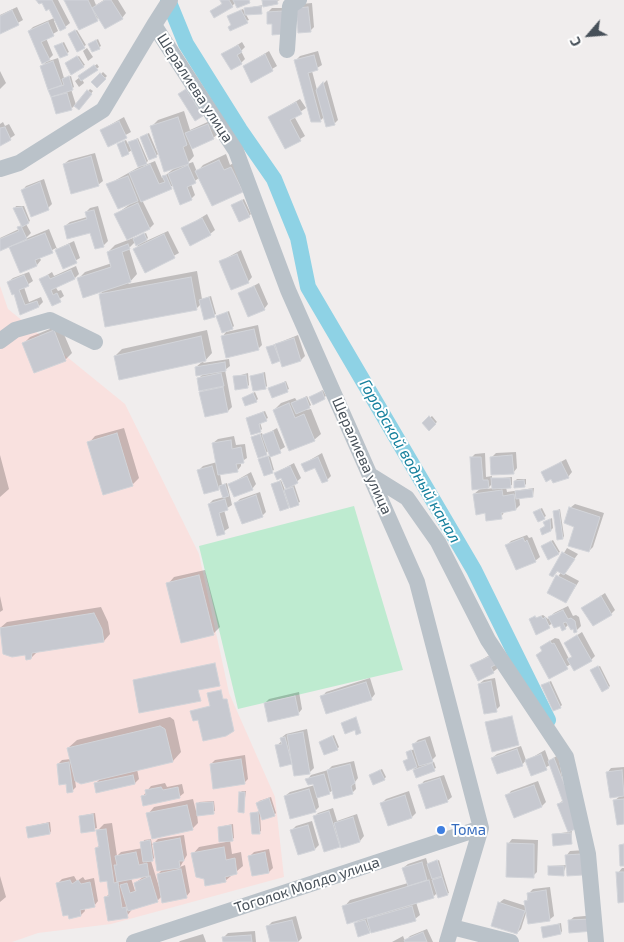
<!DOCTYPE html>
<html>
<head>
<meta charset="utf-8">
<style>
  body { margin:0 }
  #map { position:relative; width:624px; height:942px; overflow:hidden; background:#f0eded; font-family:"Exo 2",sans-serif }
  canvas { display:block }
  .north { position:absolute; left:564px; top:10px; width:50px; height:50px; -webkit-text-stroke:4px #fff; paint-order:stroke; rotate:243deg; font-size:14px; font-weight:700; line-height:20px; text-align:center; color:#475059 }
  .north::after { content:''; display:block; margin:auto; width:18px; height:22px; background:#475059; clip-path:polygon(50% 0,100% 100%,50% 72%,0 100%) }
</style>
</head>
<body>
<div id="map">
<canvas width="624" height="942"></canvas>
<div class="north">С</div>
</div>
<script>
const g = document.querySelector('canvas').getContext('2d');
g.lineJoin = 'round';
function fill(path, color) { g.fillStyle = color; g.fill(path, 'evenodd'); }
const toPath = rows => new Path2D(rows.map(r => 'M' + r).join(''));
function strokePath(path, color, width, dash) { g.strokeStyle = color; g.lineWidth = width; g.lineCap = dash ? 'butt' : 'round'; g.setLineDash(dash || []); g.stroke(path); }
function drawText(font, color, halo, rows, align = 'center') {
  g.font = font + ' "Exo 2",sans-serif'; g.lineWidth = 4; g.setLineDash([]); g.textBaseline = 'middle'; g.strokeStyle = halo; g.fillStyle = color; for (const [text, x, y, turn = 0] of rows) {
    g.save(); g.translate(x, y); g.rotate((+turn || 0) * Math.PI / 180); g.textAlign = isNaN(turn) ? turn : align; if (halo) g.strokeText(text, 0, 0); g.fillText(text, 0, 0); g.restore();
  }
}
fill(toPath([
  [0,286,8,309,125,404,199,554,229,693,275,797,284,877,111,924,38,933,12,942,0,942]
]), '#f9e1df');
fill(toPath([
  [354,506,403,670,238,709,199,546]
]), '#beebd0');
fill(toPath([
  [38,0,58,0,70,23,65,27,56,20,54,21,58,31,46,38,53,55,48,60,29,31,33,27,54,18,49,7],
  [65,0,94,0,96,5,104,0,118,0,126,13,122,18,99,17,97,19],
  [222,0,251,0,236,2,232,6,212,11,223,3],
  [263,0,280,0,262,6,261,12,246,8,264,5],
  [312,3,314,27,310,31,299,32,301,4],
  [17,7,23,20,0,33,0,15],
  [272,8,287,8,273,23,268,12],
  [243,9,249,20,229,27,232,24,228,16],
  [77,30,86,45,78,50,71,33],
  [98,39,101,46,93,51,91,43],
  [64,42,69,52,67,53,56,46],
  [242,42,245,47,241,51,245,59,241,63,223,54],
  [87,48,93,57,88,61,83,51],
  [269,51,277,66,252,81,244,66],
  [318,51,322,65,312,71,317,90,327,80,338,120,334,124,324,117,320,121,296,60,300,56],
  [79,56,85,65,83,66,68,62],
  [58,58,64,78,71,76,74,87,71,89,76,105,90,89,93,91,79,108,75,105,71,109,53,98,56,94,52,96,42,66,46,62],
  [97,64,99,67,82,79,84,83,79,87,75,81],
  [0,71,6,83,0,89],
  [103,72,107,76,97,86,93,82],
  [300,99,306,108,294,116,305,136,286,148,269,117],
  [184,111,190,130,212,120,218,134,213,138,191,147,194,156,187,164,193,162,197,172,203,165,226,154,230,165,237,161,242,191,200,177,191,184,195,195,191,199,174,185,142,200,154,224,150,228,116,214,129,205,107,185,139,167,132,150,123,156,118,144,126,140,128,144,138,138,148,161,143,166,155,161,162,178,176,167,152,126,158,120],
  [124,117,131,132,108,145,101,130],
  [3,122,5,126,9,124,15,135,0,145,0,124],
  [149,133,158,154,156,156,143,136],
  [95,153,103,181,98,185,64,164,69,160],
  [44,179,52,204,48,208,22,191,26,186],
  [244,199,251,214,249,216,234,204],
  [16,206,24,206,30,221,26,224,31,233,25,239,49,229,57,249,74,241,80,258,64,267,56,248,39,257,41,260,37,265,20,271,10,245,0,250,0,238,19,229,22,224,15,208],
  [98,206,108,241,103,246,91,231,65,226,70,222,87,217,86,212,90,208],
  [207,214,215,230,210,234,183,229],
  [168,231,179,253,145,271,135,249,138,246,136,241,129,248,137,274,128,284,197,271,202,299,211,296,216,314,214,315,201,304,196,309,100,294,105,289,78,279,85,272,112,263,108,252,115,245,146,233,148,238,144,242],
  [241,250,252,277,248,282,221,261],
  [76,266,79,274,75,278,55,286,58,291,61,290,64,296,52,304,41,279,52,272,54,276],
  [29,272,33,281,24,287,29,302,41,297,43,302,39,306,21,313,15,292,8,282,13,278],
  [259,283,268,304,264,309,239,294],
  [229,311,234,326,232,328,218,316],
  [60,325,72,353,65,360,24,343,30,337],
  [258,325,262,345,258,349,222,337,226,332],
  [207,330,212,353,203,363,229,359,230,366,225,370,232,407,228,411,206,416,201,393,204,389,198,379,203,374,196,367,203,361,115,356,122,349],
  [298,335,305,356,301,360,283,366,281,358,279,360,268,347],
  [265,372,267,386,266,387,251,377],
  [248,373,249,385,247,387,234,377],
  [286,381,289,389,272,397,269,389],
  [323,390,326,396,313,403,312,396],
  [255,392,258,399,256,401,243,398],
  [307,396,311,405,306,410,311,409,321,434,314,440,274,410,281,403,295,398,297,401],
  [265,411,268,418,260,422,262,429,260,431,249,417],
  [432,416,437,422,429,429,423,423],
  [124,428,139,478,133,484,89,443,95,436],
  [277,428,285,447,270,456,274,470,265,474,262,458,271,455,269,451,259,456,252,438,262,433,263,436],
  [234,436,236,445,245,444,247,458,241,462,241,466,237,471,220,474,222,485,227,483,232,505,224,510,229,528,218,535,209,504,213,500,224,497,220,487,218,489,199,470,203,466,217,462,213,443,218,439],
  [516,452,517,468,513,473,492,457,496,453],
  [322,453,331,476,327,480,316,466,303,464],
  [485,453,486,477,492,476,492,479,512,477,512,485,506,487,507,492,534,488,533,496,519,497,520,505,516,509,505,511,501,517,486,512,474,494,481,488,471,458,475,454],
  [493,483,493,488,487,489],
  [0,455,9,489,0,497],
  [566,459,572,472,568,477,543,472],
  [294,463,301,478,294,484,300,502,288,507,273,485,281,480,285,490,287,488,282,476,275,473],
  [251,472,256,484,252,489,230,484],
  [517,479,526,479,526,484,524,486,515,481],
  [260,492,266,512,262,516,236,503,240,499],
  [575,504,604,513,593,547,589,551,576,526,570,508],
  [542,508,546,516,538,521,536,511],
  [560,509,564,536,563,538,554,512],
  [552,518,553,528,551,530,545,522],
  [527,535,529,538,532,537,540,557,535,561,507,545,511,541],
  [553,540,560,552,558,553,544,545],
  [567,548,578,554,564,573,579,581,566,602,549,592,561,572,558,571,553,576,551,574],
  [205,570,220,627,213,634,168,584,174,577],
  [605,593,615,610,611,614,583,608],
  [0,596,3,610,0,612],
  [568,606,573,616,576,615,579,617,581,626,577,630,569,624,565,628,560,624,553,623,537,633,531,620,543,615,548,619,554,613],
  [101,607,108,622,110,634,104,641,38,651,31,658,0,628,7,622],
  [582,632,595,656,591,660,571,664,549,677,537,655,543,650,541,647,555,638,559,639,569,659,572,656,565,643],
  [497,651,498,668,493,672,472,665],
  [600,666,610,686,609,687,594,669],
  [370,678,375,694,371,699,322,697,326,692],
  [495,678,500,706,496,710,479,684,484,680],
  [551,681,562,705,560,707,545,684],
  [299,692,302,709,298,714,265,703,269,699],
  [170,717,174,720,181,752,173,761,137,769,139,779,135,783,95,784,101,778,75,780,76,787,72,791,58,764,62,760,71,759,68,748,77,740],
  [307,729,314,768,310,772,295,775,293,763,281,766,276,746,282,741,281,738,286,734],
  [334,735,339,747,337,749,320,742],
  [430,736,436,756,428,764,434,762,436,768,416,776,414,767,405,761,409,758,409,751,415,749,413,745,418,740],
  [521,746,526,760,522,765,492,758,497,754],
  [545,750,549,761,558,755,572,829,571,843,553,834,569,832,559,804,563,800,550,765,532,775,526,761],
  [245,755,248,779,244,783,211,764,215,760],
  [354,761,358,778,355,782,356,789,352,793,333,790,329,793,317,797,319,807,315,811,285,796,290,792,315,785,307,780,311,775,328,770,332,766],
  [624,767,624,822,614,801,620,796,607,773,611,768],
  [382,769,386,777,384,779,372,774],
  [444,775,452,797,447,801,420,786,424,781],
  [538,781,546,802,542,806,507,796,511,791],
  [165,783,167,787,182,784,184,793,179,797,143,796,151,786],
  [242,791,246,791,243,812,240,793],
  [409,791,416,813,412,817,389,824,382,803,386,799],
  [271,797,276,813,274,815,260,812,261,831,259,832,251,814,260,811,258,803,259,801],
  [193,799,196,811,199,802,214,801,215,811,197,814,198,823,192,829,148,814,154,807],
  [333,808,337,821,357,814,364,836,360,841,343,846,342,843,339,846,314,817,318,813],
  [95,813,97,828,82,832,80,816],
  [312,821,319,845,315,849,299,854,292,830,296,826],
  [50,822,51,831,50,833,27,827],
  [112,823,117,856,121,852,143,848,144,840,151,839,152,845,158,839,184,835,187,855,180,867,185,865,190,892,186,897,162,896,157,901,133,908,127,916,105,898,110,893,108,879,96,848,100,845,97,831,104,824],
  [152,845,154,845,163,869,158,874,160,886,159,887,151,861,154,858],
  [146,875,135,883,137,891,135,891,131,878],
  [233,824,234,838,230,840,232,854,241,852,243,866,225,881,205,878,193,854,199,847,226,842,219,827],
  [512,839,538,840,537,872,533,876,508,844],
  [269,849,273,868,269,872,250,856,254,852],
  [585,850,567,866,566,866,563,874,550,866,567,865,566,856,570,851],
  [426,858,428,865,439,860,449,893,447,894,437,893,433,897,416,902,420,915,415,919,369,932,355,924,361,918,344,907,350,900,408,883,403,868,408,864],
  [373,915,368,920,367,917],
  [622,868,624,868,624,901,618,873],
  [0,876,6,897,0,902],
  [74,876,77,881,83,877,85,880,94,878,98,901,94,906,84,907,85,911,81,915,58,883,62,879],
  [550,887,554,916,549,920,527,910,521,929,517,933,499,903,504,899,526,906,528,894,533,889],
  [596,915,592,930,569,921,574,917],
  [296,916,302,938,298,942,271,942,267,927,272,922],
  [561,923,562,931,561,933,543,928],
  [427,929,433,942,392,942,403,936,405,941,410,936],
  [255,931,256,942,224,942,224,937,228,933],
  [203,934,206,942,179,942,180,941]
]), '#0003');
strokePath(toPath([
  [168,0,186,44,240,130,274,179,298,238,308,287,474,570,548,720]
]), '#8ed2e5', 16);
const building = toPath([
  [36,0,52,0,66,28,60,31,49,9,46,11,42,3,39,4,36,0],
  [64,0,88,0,98,21,79,30,64,0],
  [105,0,111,0,123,19,105,29,92,8,105,0],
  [220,0,229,0,233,7,214,18,210,11,222,4,220,0],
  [233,0,249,0,250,3,237,8,233,0],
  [262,0,277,0,278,4,263,7,262,0],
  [261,6,262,14,245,15,244,8,261,6],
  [308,7,311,32,298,33,296,8,308,7],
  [12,10,19,25,0,34,0,16,12,10],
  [241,10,248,23,230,31,228,27,231,25,227,16,241,10],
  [283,11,284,34,272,35,272,24,267,24,267,12,283,11],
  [48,22,54,36,41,42,50,60,42,64,28,31,48,22],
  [75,30,85,48,77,52,68,34,75,30],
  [96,40,100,49,92,52,88,44,96,40],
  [62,43,68,55,60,58,54,46,62,43],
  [238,45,242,52,237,55,242,64,231,70,221,54,238,45],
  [265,54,273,71,251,83,243,66,265,54],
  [314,55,318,70,308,73,321,122,311,122,294,60,314,55],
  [77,56,84,67,71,75,65,63,77,56],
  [53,61,62,85,48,90,40,66,53,61],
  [94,65,98,70,81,81,78,76,94,65],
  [100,73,106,79,97,88,91,82,100,73],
  [69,76,73,90,51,97,48,90,64,85,62,79,69,76],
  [323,82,335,125,326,127,316,90,323,82],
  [186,89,203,116,195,121,178,94,186,89],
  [87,90,92,94,79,110,74,106,87,90],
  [67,93,72,110,56,114,51,97,67,93],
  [296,102,302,114,290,120,301,141,285,149,268,117,296,102],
  [178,117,187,145,183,147,189,164,164,172,150,126,178,117],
  [119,121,127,138,108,147,100,130,119,121],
  [208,124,214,139,192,149,185,133,208,124],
  [5,127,11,140,0,146,0,128,5,127],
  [147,134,157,157,149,160,140,137,147,134],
  [137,139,147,164,138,167,128,142,137,139],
  [124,141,129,154,122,157,117,144,124,141],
  [91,156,99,186,71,194,63,164,91,156],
  [219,160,224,170,231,167,243,192,212,206,195,171,219,160],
  [150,164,159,184,165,182,162,176,166,175,172,189,141,202,129,173,150,164],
  [188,165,196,183,187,187,192,200,180,205,168,174,188,165],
  [128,176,138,201,118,209,106,184,128,176],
  [40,182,49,210,31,217,21,190,40,182],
  [242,200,250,217,239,222,231,205,242,200],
  [138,203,150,229,127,240,114,214,138,203],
  [22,207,29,223,22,227,13,208,22,207],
  [94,210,104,247,95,249,90,233,67,239,64,226,87,219,85,212,94,210],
  [202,218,211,235,190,246,181,228,202,218],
  [21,226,27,239,0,251,0,239,19,231,17,227,21,226],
  [45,233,53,253,35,260,37,266,20,273,9,247,45,233],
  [144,233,147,240,136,246,133,239,144,233],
  [164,234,175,258,145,273,133,249,164,234],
  [69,244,77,263,63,269,55,250,69,244],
  [128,244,130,249,122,252,131,282,83,298,77,278,111,267,107,252,128,244],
  [237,254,249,283,231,290,219,261,237,254],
  [71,270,75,279,51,290,53,295,57,293,61,302,52,306,39,279,48,275,50,279,71,270],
  [24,275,29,286,19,290,25,305,37,301,39,307,20,315,14,294,12,295,7,282,24,275],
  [191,277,197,310,105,327,99,294,191,277],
  [254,286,265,310,248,317,238,293,254,286],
  [209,297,215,317,204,320,199,300,209,297],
  [227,312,233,329,222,333,216,316,227,312],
  [254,329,259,350,226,358,221,336,254,329],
  [54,330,66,361,34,373,22,343,54,330],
  [201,336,206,361,119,380,114,356,201,336],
  [294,338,301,361,282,367,275,344,294,338],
  [274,345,280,361,272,364,266,347,274,345],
  [225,362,226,371,196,376,195,367,225,362],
  [221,373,224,386,199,391,197,378,221,373],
  [263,373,266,389,253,391,250,376,263,373],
  [246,375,248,388,235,390,233,376,246,375],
  [285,382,288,392,272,398,268,388,285,382],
  [223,387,228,412,205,417,199,392,223,387],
  [322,391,325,399,313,405,309,397,322,391],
  [253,393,257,402,245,406,242,398,253,393],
  [306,397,310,408,296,414,291,403,306,397],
  [289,403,295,418,304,414,315,441,289,451,273,410,289,403],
  [263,412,267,421,259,424,261,432,251,435,246,418,263,412],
  [429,416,436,424,429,431,422,423,429,416],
  [273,431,281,453,270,457,262,435,273,431],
  [117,433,133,486,103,495,87,442,117,433],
  [260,434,267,455,258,458,251,437,260,434],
  [231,440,232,449,241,447,244,463,236,464,238,472,218,475,212,443,231,440],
  [512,455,514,474,491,475,490,457,512,455],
  [268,456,273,473,264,476,258,459,268,456],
  [318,457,328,481,322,483,315,468,305,472,301,464,318,457],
  [470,457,481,457,483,480,488,480,489,488,472,490,470,457],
  [561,462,569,478,553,483,551,479,546,482,541,472,561,462],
  [212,466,219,490,204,494,197,470,212,466],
  [290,466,298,483,286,489,281,478,277,480,274,473,290,466],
  [247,476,253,490,234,497,228,484,247,476],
  [491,478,510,478,511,488,492,489,491,478],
  [524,480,525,487,514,488,514,481,524,480],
  [280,481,289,508,280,511,271,484,280,481],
  [225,484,229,496,223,498,219,486,225,484],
  [293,487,299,505,290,508,284,490,293,487],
  [532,489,533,497,516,499,515,491,532,489],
  [502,490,503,496,514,494,516,510,501,513,502,519,486,521,485,513,476,515,473,494,502,490],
  [256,495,263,517,242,524,234,503,256,495],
  [225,499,228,510,219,513,225,534,217,536,208,504,225,499],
  [569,507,600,517,589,552,568,546,574,527,564,523,569,507],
  [540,509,545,519,538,522,533,512,540,509],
  [559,510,563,539,557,540,553,511,559,510],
  [550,519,551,531,542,535,540,529,545,526,543,522,550,519],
  [523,538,525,542,527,540,536,562,516,570,505,545,523,538],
  [551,541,559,554,548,560,541,546,551,541],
  [562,552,575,559,564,575,557,571,553,577,549,575,562,552],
  [199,575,214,635,181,643,166,583,199,575],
  [556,575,576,585,566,603,547,593,556,575],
  [601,596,612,615,593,626,581,608,601,596],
  [563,610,568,619,571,618,575,621,577,632,574,633,573,629,571,630,566,622,563,623,566,629,562,631,560,626,554,628,548,617,563,610],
  [94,613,102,629,104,642,32,653,31,659,26,660,25,655,12,657,3,654,0,628,94,613],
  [535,616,536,618,541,616,543,619,545,617,550,628,536,635,529,619,535,616],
  [577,635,592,661,574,671,567,659,572,657,564,643,577,635],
  [550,641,552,644,554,643,568,669,549,679,536,655,542,651,540,647,550,641],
  [493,655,497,664,491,667,494,673,478,681,470,665,493,655],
  [215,663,220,686,198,690,201,701,139,713,133,680,215,663],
  [598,666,609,688,602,692,590,670,598,666],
  [491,681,497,712,484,714,478,684,491,681],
  [366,682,372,700,326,714,320,696,366,682],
  [549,682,561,708,553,711,541,685,549,682],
  [221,690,223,699,227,699,234,731,226,736,203,741,198,720,193,721,190,711,210,706,207,693,221,690],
  [295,696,299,715,268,722,264,703,295,696],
  [512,716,519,745,492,752,485,722,512,716],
  [356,717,361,733,356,735,355,730,345,734,341,723,356,717],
  [160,726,165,729,173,762,81,784,75,781,67,748,160,726],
  [303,732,310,774,294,776,287,735,303,732],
  [332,736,338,750,324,755,319,742,332,736],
  [285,737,292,764,280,767,275,745,282,744,280,738,285,737],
  [425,740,433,762,419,766,412,744,425,740],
  [517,749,523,766,497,774,491,758,517,749],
  [411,750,417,767,407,771,403,761,408,759,406,752,411,750],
  [541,754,547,770,531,776,525,760,541,754],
  [554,758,581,827,568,832,557,804,563,802,548,761,554,758],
  [241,759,245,784,213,789,210,764,241,759],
  [69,762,73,792,67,793,66,784,59,785,57,764,69,762],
  [432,763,435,771,416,778,413,770,432,763],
  [350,764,355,783,351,786,353,794,334,799,327,770,350,764],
  [380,770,385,780,373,785,369,775,380,770],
  [622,770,624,796,610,798,606,772,622,770],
  [324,774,330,794,317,798,313,784,308,785,305,779,324,774],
  [133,775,135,784,96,793,94,783,133,775],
  [440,778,448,802,426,809,418,785,440,778],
  [534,785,542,807,514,818,505,795,534,785],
  [161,787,163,790,178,787,180,798,143,806,141,796,146,795,145,790,161,787],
  [309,789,316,812,290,819,284,796,309,789],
  [239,792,245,792,244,813,238,812,239,792],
  [405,795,412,818,388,826,380,803,405,795],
  [269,798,275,816,262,820,256,803,269,798],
  [624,799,624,824,617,825,613,800,624,799],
  [213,802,214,814,197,816,196,803,213,802],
  [187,805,193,830,152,839,146,813,187,805],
  [329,811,340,847,324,852,313,816,329,811],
  [258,812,260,834,252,834,250,813,258,812],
  [93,814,95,831,81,833,79,816,93,814],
  [353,817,360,842,341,848,334,823,353,817],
  [48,823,50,834,28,838,26,827,48,823],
  [231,825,233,841,219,842,218,827,231,825],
  [308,825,315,850,298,855,290,830,308,825],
  [106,829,114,883,118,882,122,908,126,907,128,918,108,921,104,897,109,896,107,881,100,882,95,848,99,847,96,830,106,829],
  [571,833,572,844,553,846,552,834,571,833],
  [180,838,184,861,179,861,180,868,157,871,153,843,180,838],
  [150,840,153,861,143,862,140,842,150,840],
  [507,843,534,844,534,878,506,877,507,843],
  [624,844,624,866,620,866,619,845,624,844],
  [224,847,226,860,235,858,237,874,225,877,226,882,205,886,204,879,196,877,191,853,224,847],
  [136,852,139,865,147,863,149,876,117,882,114,865,117,865,115,856,136,852],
  [265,852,269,873,252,876,248,856,265,852],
  [581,854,583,875,567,876,565,855,581,854],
  [437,860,442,876,432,879,427,864,437,860],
  [422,862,427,880,408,886,402,868,422,862],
  [548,866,564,866,564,876,548,875,548,866],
  [181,869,187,898,162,903,157,874,181,869],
  [616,872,624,872,624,902,618,903,616,872],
  [150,876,158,902,128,911,120,885,127,883,130,893,136,891,134,883,150,876],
  [442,877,448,895,438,898,432,880,442,877],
  [70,880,72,884,78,880,81,884,90,882,95,907,80,910,81,916,69,919,68,915,63,916,56,883,70,880],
  [429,880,434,898,347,924,342,906,429,880],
  [546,890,550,921,528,924,524,901,528,900,527,893,546,890],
  [498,902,525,911,517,934,491,926,498,902],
  [412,906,416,921,371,933,367,919,412,906],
  [592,919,593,931,569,933,568,920,592,919],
  [292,920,298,942,270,942,266,926,292,920],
  [365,920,370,933,358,937,354,923,365,920],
  [559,924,561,934,543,938,541,927,559,924],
  [423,932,427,942,405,942,404,940,423,932],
  [251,935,252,942,223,942,222,937,251,935]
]);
fill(building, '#c7c9d0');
strokePath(building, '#d2d4d9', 1);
strokePath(toPath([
  [170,0,154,25,236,151,288,290,417,582,481,828,447,942],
  [287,50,290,6,299,0],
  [0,169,19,163,103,110,154,25],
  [0,341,15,330,50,320,95,342],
  [370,475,407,498,438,542,488,640,566,757,588,854,596,942],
  [452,927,511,942],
  [134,942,481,828]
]), '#bac2c9', 16);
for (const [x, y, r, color] of [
  [441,830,5,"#3f7fe0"]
]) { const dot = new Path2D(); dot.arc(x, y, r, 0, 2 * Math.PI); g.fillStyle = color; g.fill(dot); strokePath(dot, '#fff', 2); }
drawText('15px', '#475059', '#fff', [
  ["Шералиева улица",195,88,57],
  ["Шералиева улица",362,456,66],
  ["Тоголок Молдо улица",307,885,-18]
]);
drawText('15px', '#366cbe', '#fff', [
  ["Тома",451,830]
], 'left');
drawText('italic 16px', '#16809d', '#fff', [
  ["Городской водный канал",410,461,60]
]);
</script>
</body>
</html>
